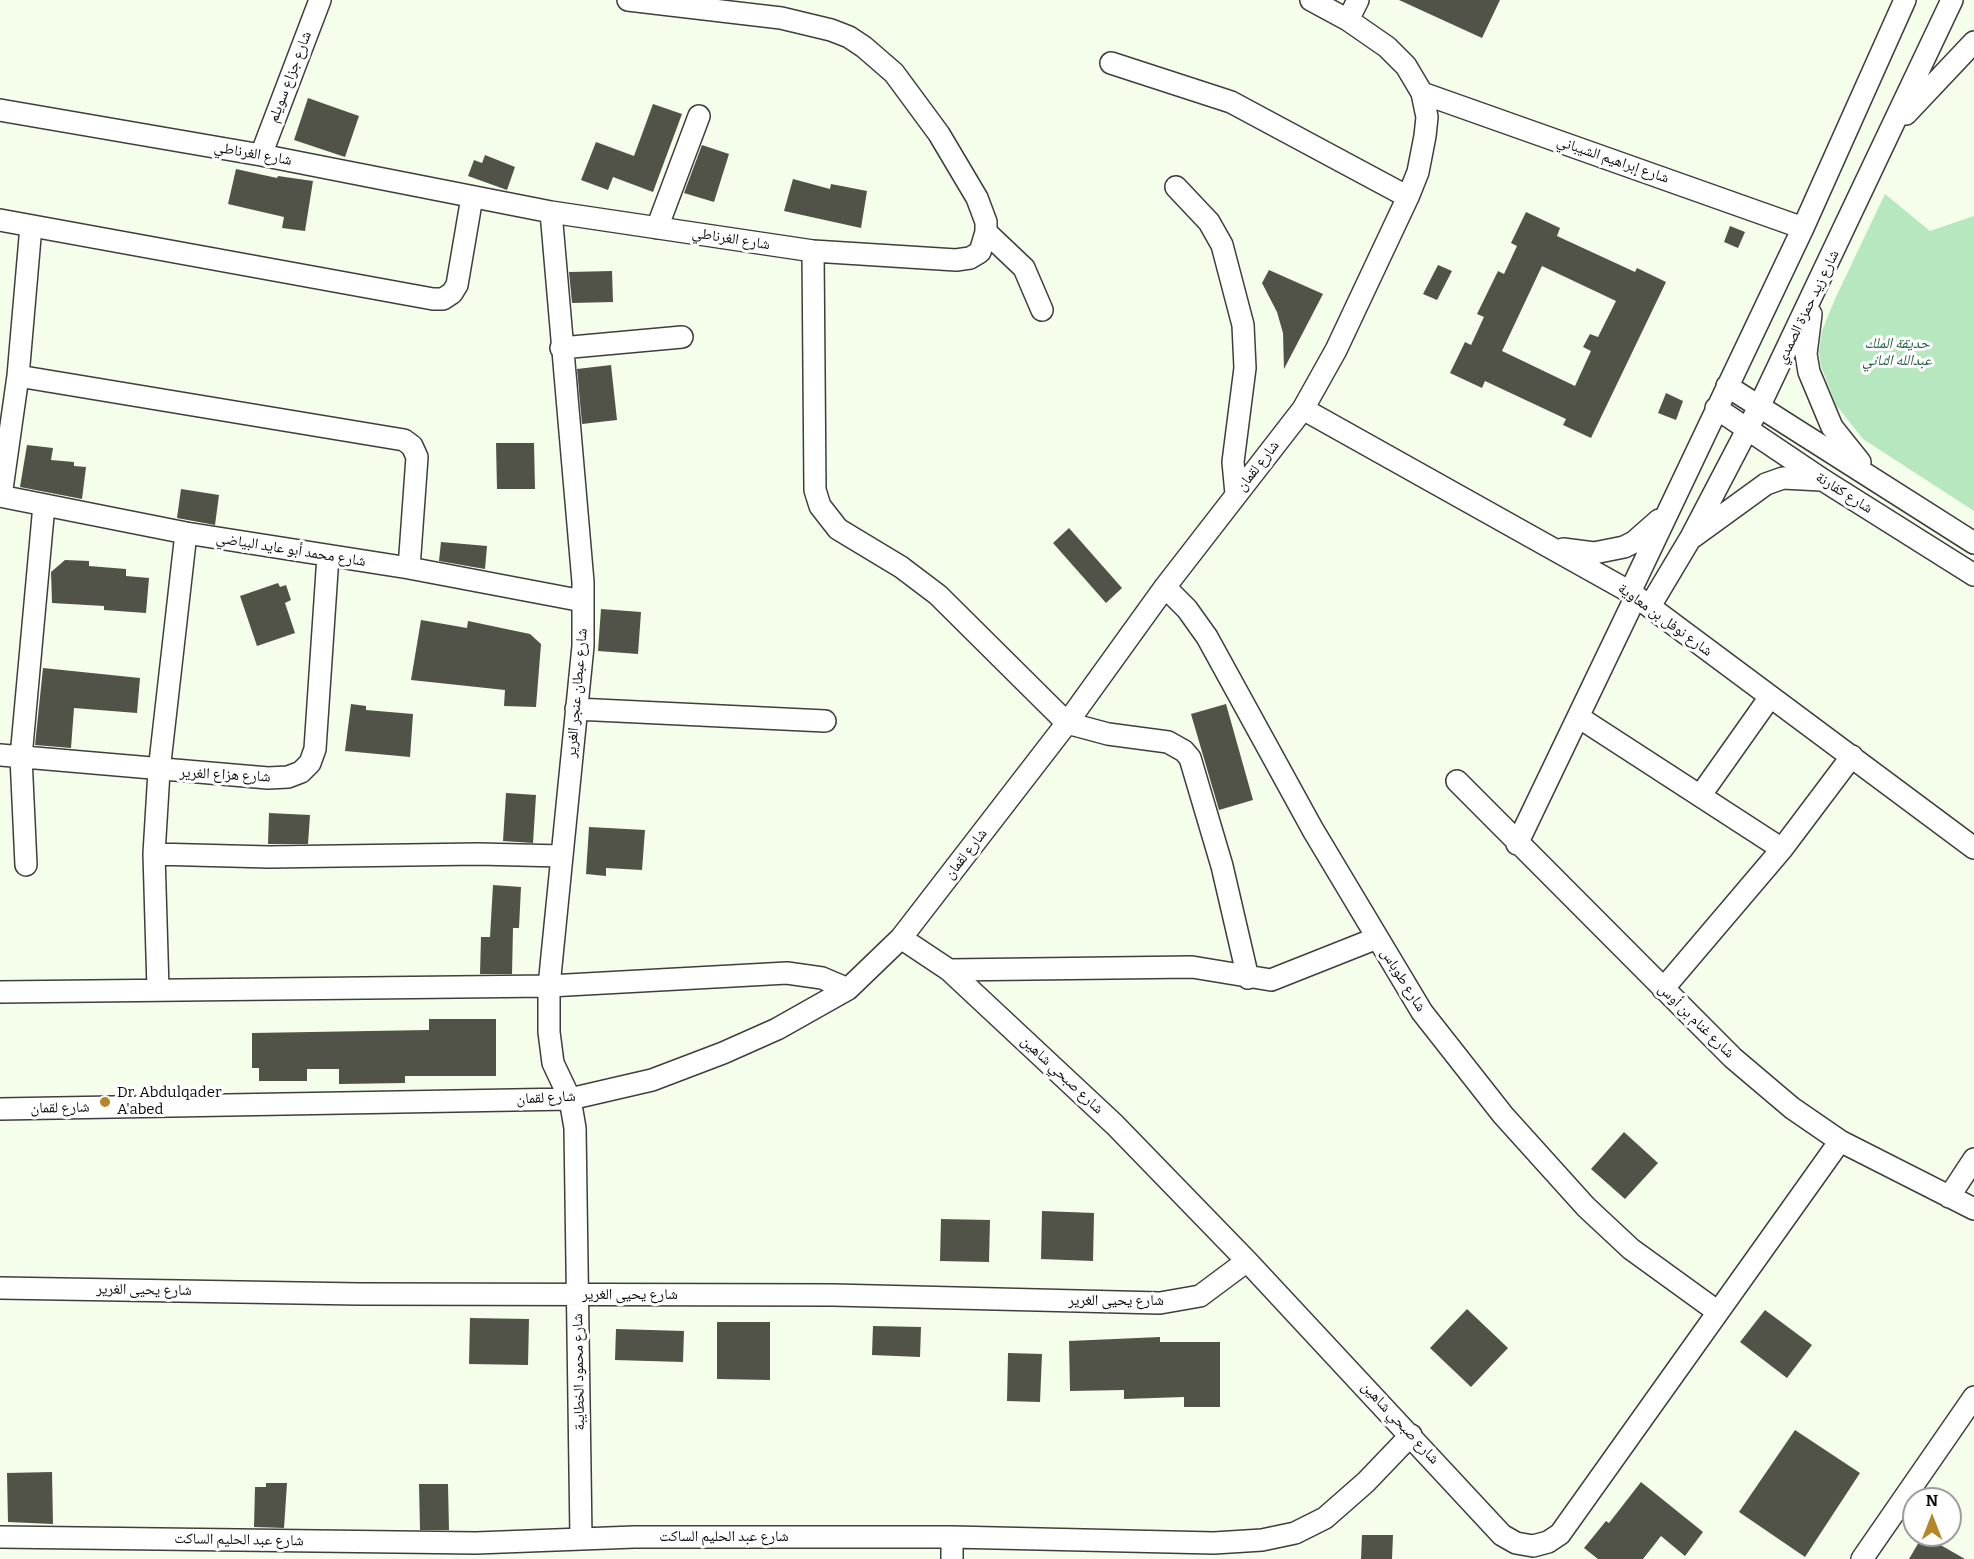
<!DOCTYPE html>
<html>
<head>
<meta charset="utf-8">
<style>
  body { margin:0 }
  #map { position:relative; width:1974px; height:1559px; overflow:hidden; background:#f4feea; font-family:Bitter,serif }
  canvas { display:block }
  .north { position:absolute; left:1902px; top:1487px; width:60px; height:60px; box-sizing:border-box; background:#fff; border:2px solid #9d9d9d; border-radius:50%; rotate:0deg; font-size:16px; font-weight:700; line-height:24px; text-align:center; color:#0b0b0b }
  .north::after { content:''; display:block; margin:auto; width:21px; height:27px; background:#b68628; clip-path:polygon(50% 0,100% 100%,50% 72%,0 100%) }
</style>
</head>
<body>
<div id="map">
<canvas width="1974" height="1559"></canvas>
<div class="north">N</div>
</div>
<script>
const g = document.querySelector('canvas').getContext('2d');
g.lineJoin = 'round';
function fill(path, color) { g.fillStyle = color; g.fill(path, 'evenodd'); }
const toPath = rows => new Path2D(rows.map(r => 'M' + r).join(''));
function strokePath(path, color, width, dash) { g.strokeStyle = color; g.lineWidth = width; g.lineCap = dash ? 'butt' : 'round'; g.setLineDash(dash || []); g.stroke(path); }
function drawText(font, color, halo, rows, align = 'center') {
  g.font = font + ' Bitter,"Noto Naskh Arabic",serif'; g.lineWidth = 6; g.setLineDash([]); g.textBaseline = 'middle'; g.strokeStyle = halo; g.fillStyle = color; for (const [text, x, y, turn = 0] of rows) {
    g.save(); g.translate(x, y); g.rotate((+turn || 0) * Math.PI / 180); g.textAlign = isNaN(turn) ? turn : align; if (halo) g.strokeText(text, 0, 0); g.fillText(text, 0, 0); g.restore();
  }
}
fill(toPath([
  [1885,194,1930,231,1974,216,1974,511,1863,439,1836,405,1821,366,1819,352,1822,331,1835,299]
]), '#b6e7bf');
fill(toPath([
  [1399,0,1500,0,1482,38],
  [308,98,359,116,345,157,294,140],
  [653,104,682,114,653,192,613,177,608,190,581,180,596,142,634,156],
  [702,145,729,154,714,202,684,193],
  [485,155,515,167,507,190,468,176,474,160,482,163],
  [236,169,277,178,278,176,313,181,305,231,282,228,284,217,228,204],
  [793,179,830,189,831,184,867,191,861,228,784,211],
  [1526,212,1560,228,1557,236,1635,272,1637,268,1666,282,1591,438,1563,425,1566,419,1485,381,1482,388,1450,373,1465,342,1471,345,1484,317,1477,314,1498,271,1504,274,1517,246,1511,243],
  [1542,266,1616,301,1598,337,1590,334,1583,347,1591,351,1575,386,1502,351],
  [1730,226,1745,232,1738,248,1724,242],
  [1438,265,1452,271,1437,300,1423,294],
  [1269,270,1323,294,1284,369,1283,333,1277,312,1262,283],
  [612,271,613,302,572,303,569,272],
  [611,365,617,420,582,424,577,369],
  [1666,393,1683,401,1676,420,1658,413],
  [496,443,534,443,535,489,497,489],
  [27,445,53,448,51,460,74,462,74,466,86,467,82,499,20,487],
  [181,489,219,495,215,525,177,518],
  [1069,528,1122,588,1106,603,1053,543],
  [441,542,487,546,485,569,439,561],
  [65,560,89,561,89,566,126,569,126,576,149,578,146,613,104,610,104,606,52,603,51,572],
  [278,583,280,587,286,585,291,600,285,603,295,633,257,646,240,596],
  [601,609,641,612,638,654,598,651],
  [421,620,467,628,468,621,530,634,541,644,536,707,504,706,505,690,411,680],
  [43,668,140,678,137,713,74,708,71,748,35,745],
  [351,704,366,706,366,710,413,714,410,757,345,751],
  [1226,704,1253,800,1219,810,1191,714],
  [506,793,536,795,533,843,503,841],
  [269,813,310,815,308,844,268,844],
  [589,827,645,830,642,870,606,868,606,876,586,874],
  [493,885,521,887,519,928,513,928,512,974,480,974,481,937,490,937],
  [429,1019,496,1019,496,1076,405,1076,405,1083,339,1084,339,1069,307,1069,307,1081,259,1081,259,1068,252,1068,252,1033,429,1030],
  [1624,1132,1658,1163,1625,1199,1591,1169],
  [1042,1211,1094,1213,1093,1261,1041,1259],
  [941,1219,990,1220,989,1262,940,1261],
  [1467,1309,1508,1348,1471,1387,1430,1348],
  [1765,1310,1812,1345,1787,1378,1740,1342],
  [470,1318,529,1319,528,1365,469,1364],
  [717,1322,770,1322,770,1380,717,1379],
  [873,1326,921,1327,920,1357,872,1355],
  [616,1329,684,1331,683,1362,615,1360],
  [1160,1337,1160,1342,1220,1342,1220,1407,1184,1407,1184,1397,1124,1399,1124,1390,1070,1391,1069,1341],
  [1008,1353,1042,1354,1040,1402,1007,1401],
  [1795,1430,1860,1473,1805,1557,1739,1512],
  [52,1472,53,1524,8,1522,7,1473],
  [1641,1482,1703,1532,1685,1556,1661,1536,1643,1559,1598,1559,1584,1548,1606,1521,1609,1523],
  [266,1483,287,1483,284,1528,254,1527,255,1487,266,1487],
  [419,1484,448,1484,449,1530,420,1530],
  [1362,1535,1393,1535,1392,1559,1361,1559],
  [1923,1535,1965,1559,1909,1559]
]), '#525348');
const minor = toPath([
  [1348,20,1358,0],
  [1111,63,1231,102,1408,197],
  [1422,93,1803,228],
  [0,110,261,155,551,212,813,251,956,260,970,258,980,252,986,232,986,222,977,198,939,134,894,73,864,47,849,37,831,30,781,18,628,0],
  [1906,114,1974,42],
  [261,155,320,0],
  [1176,187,1209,222,1222,245,1243,325,1245,368,1233,462,1236,494],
  [551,212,583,582,583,646,549,986,549,1032,553,1063,570,1099,575,1128,581,1538],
  [0,220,433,299,443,299,452,293,457,285,472,197],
  [657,228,699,116],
  [986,232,1024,268,1042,310],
  [813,251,815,490,820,506,838,529,901,567,938,595,1067,723,1108,734,1168,742,1184,751,1190,758,1222,866,1248,978],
  [1811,314,1806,354,1809,372,1832,427,1860,462],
  [561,348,682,337],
  [18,376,404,440,412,446,417,457,409,568],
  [1727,386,1974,543],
  [1716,408,1823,480,1974,575],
  [1303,409,1630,592,1974,848],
  [0,496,186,533,409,568,583,601],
  [1,496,18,376,31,226],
  [1693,537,1766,484,1783,478,1821,480],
  [1563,549,1594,553,1624,547,1634,542,1659,520],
  [1165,587,1187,609,1207,637,1313,830,1422,1012,1503,1115,1586,1207,1631,1249,1718,1312],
  [1630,592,1803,228,1905,0],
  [1650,606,1690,539,1759,407,1952,0],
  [576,709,825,721],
  [1580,718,1782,849],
  [0,755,268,778,288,777,301,772,310,763,315,749,328,556],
  [1457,781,1733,1058,1792,1108,1840,1141,1974,1209],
  [1700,796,1770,697],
  [1517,844,1636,596],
  [154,854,269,857,478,854,562,856],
  [26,865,21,757,44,505],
  [901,938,949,970,1115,1125,1247,1261,1502,1535,1516,1543,1533,1546,1548,1542,1560,1534,1840,1141],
  [949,970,1192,967,1271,980,1377,938],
  [158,989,154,854,159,771,186,533],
  [1663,989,1782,849,1852,756],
  [0,992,549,986,787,973,822,978,848,989],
  [0,1109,570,1099,652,1080,723,1053,777,1029,848,989,901,938,1067,723,1165,587,1303,409,1336,350,1408,197,1418,172,1425,136,1427,117,1422,93,1406,66,1387,47,1348,20,1311,0],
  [1949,1197,1974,1159],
  [0,1288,359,1294,833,1295,1160,1303,1200,1296,1247,1261],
  [0,1537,476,1543,634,1537,952,1537,1214,1543,1262,1540,1295,1533,1325,1518,1366,1482,1411,1435],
  [952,1537,952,1559],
  [1862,1559,1974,1397]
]);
strokePath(minor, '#3e3e3e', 24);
strokePath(minor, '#fff', 21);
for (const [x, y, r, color] of [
  [105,1102,6,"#b68628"]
]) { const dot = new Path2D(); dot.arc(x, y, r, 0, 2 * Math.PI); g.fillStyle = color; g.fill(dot); strokePath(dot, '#fff', 2); }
drawText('15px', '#0b0b0b', '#fff', [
  ["شارع جزاع سويلم",290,77,-69],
  ["شارع الغرناطي",253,154,10],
  ["شارع إبراهيم الشيباني",1613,160,19],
  ["شارع الغرناطي",731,239,9],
  ["شارع زيد حمزة الصمدي",1808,307,-64],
  ["شارع لقمان",1258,466,-52],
  ["شارع كفارنة",1844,493,32],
  ["شارع محمد أبو عايد البياضي",291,550,9],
  ["شارع نوفل بن معاوية",1665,620,36],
  ["شارع عبطان عنجر الغرير",577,693,-85],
  ["شارع هزاع الغرير",225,775,3],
  ["شارع لقمان",966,854,-52],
  ["شارع طوباس",1403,980,58],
  ["شارع غنام بن أوس",1696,1021,44],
  ["شارع صبحي شاهين",1062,1075,43],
  ["شارع لقمان",546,1098,-3],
  ["شارع لقمان",60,1108,-1],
  ["شارع يحيى الغرير",144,1290,1],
  ["شارع يحيى الغرير",630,1295],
  ["شارع يحيى الغرير",1116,1301],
  ["شارع محمود الخطايبة",579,1372,-91],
  ["شارع صبحي شاهين",1400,1423,47],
  ["شارع عبد الحليم الساكت",724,1537],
  ["شارع عبد الحليم الساكت",239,1540,1]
]);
drawText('italic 15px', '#1e603f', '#fff', [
  ["حديقة الملك",1897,344],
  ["عبدالله الثاني",1897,361]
]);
drawText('15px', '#0b0b0b', '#fff', [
  ["Dr. Abdulqader",117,1093],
  ["A'abed",117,1110]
], 'left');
</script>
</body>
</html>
